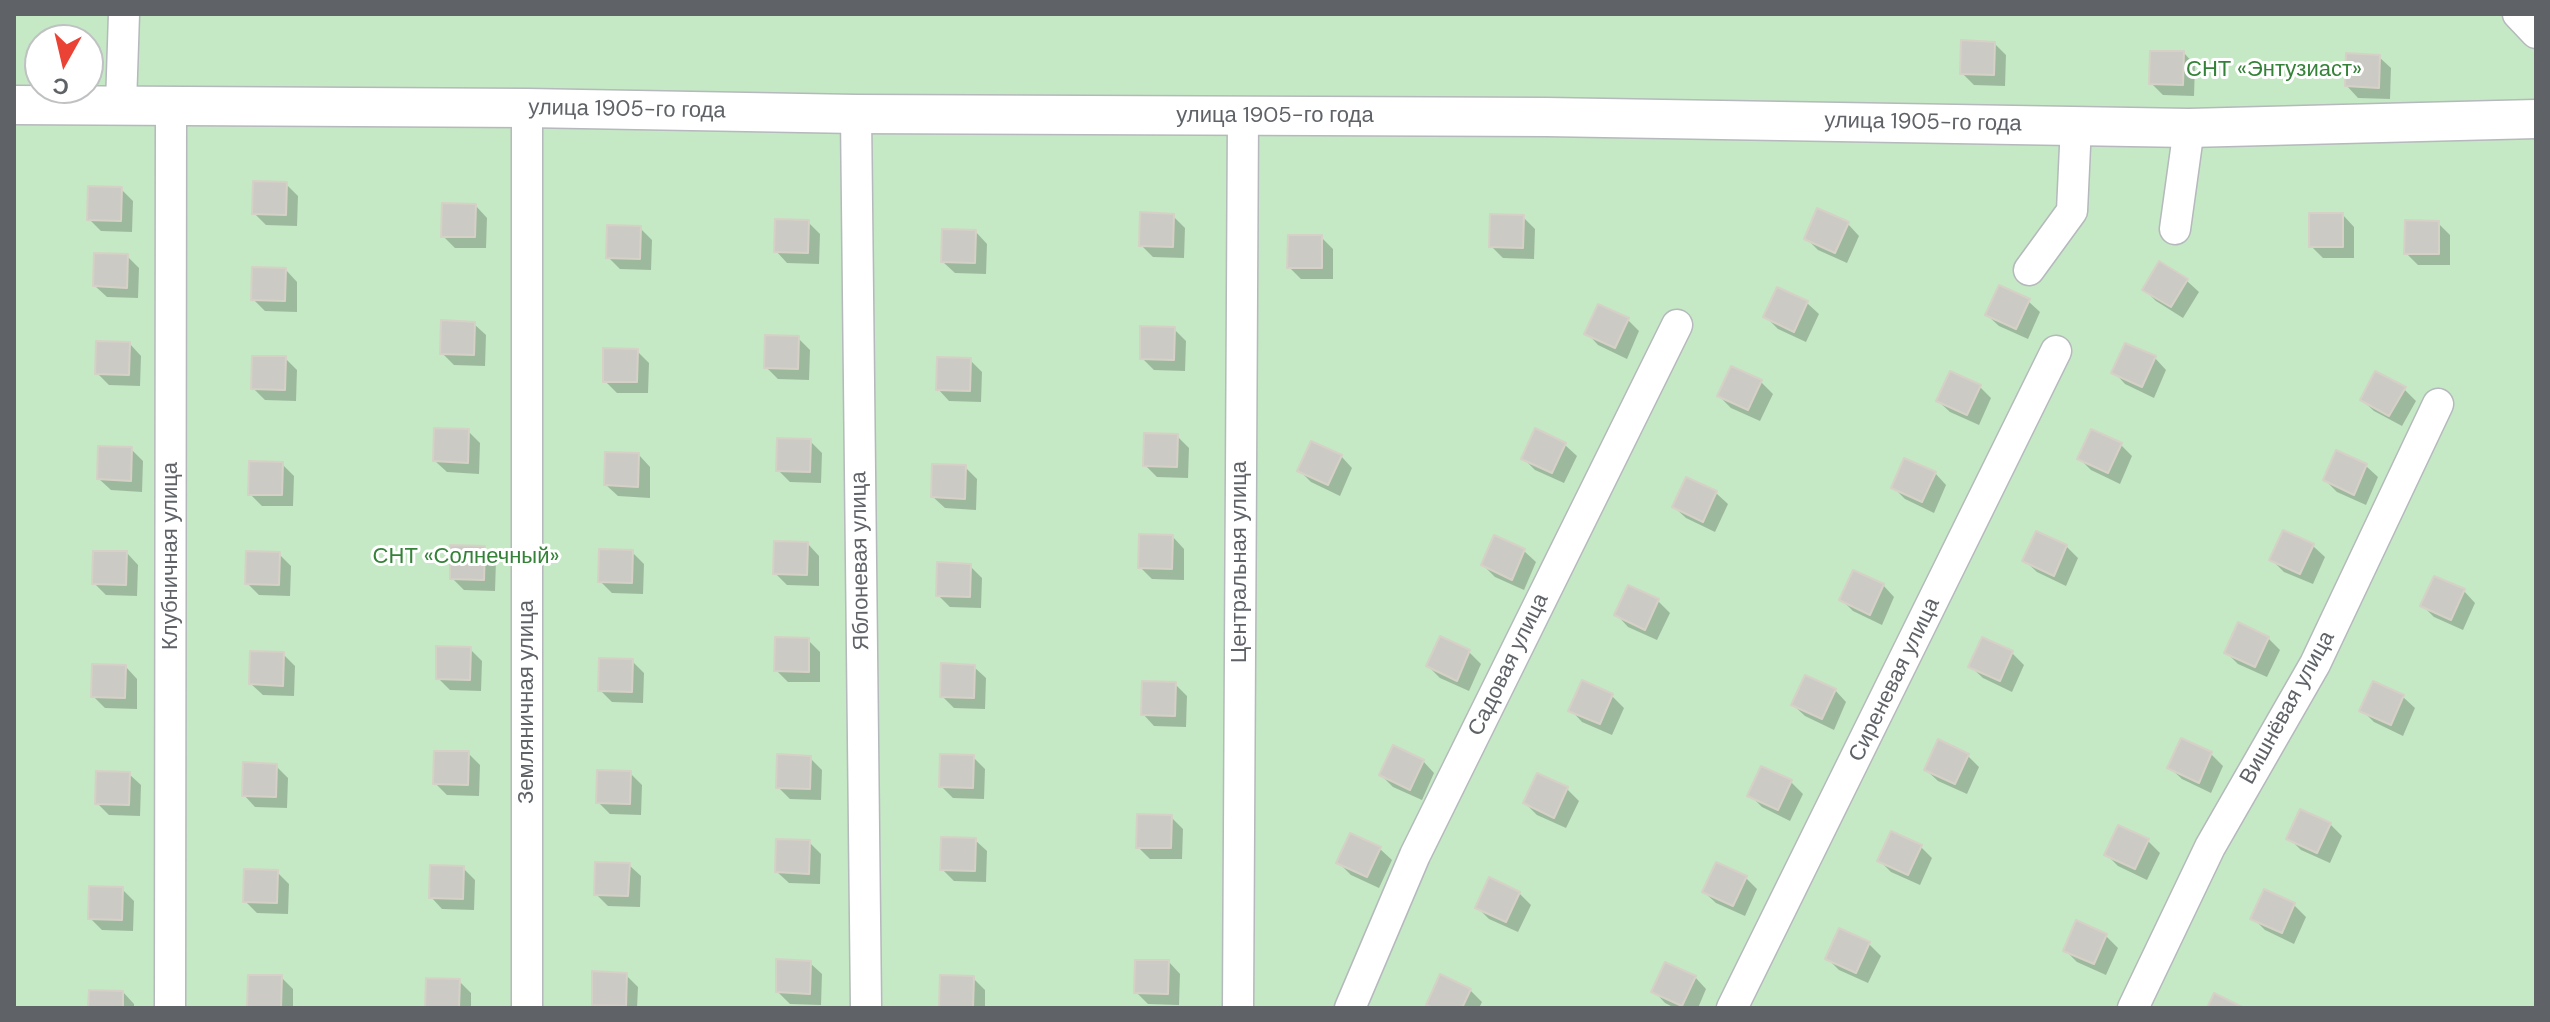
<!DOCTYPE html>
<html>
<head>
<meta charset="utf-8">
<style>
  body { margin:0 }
  #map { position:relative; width:2550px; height:1022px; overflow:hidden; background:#f1efe8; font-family:"DM Sans",sans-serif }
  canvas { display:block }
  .frame { position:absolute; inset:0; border:16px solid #5f6368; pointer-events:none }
  .north { position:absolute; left:24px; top:24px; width:80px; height:80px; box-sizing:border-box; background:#fff; border:2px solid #bfc1c3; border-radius:50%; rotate:188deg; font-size:22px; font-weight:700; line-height:32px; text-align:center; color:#5f6368 }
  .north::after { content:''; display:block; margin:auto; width:28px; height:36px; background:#ea4335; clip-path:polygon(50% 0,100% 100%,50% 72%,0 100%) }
</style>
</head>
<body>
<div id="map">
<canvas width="2550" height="1022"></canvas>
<div class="frame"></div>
<div class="north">С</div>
</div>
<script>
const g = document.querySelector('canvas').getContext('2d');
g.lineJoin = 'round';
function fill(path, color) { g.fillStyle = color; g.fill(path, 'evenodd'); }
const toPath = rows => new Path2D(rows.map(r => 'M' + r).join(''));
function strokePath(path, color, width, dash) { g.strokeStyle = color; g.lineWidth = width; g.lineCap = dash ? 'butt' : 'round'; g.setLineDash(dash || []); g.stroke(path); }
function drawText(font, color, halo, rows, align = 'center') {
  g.font = font + ' "DM Sans",sans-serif'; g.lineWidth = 6; g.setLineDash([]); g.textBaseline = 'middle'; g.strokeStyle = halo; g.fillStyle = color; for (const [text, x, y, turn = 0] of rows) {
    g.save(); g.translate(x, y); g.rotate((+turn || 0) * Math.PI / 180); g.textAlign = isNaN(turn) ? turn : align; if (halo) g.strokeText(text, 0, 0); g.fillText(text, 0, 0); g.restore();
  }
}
fill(toPath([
  [14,14,2536,14,2536,1008,14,1008],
  [40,40,88,40,88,88,40,88]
]), '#c5e8c5');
fill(toPath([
  [1995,44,2006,55,2005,86,1974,85,1962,73],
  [2184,53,2195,65,2194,96,2163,95,2151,83],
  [2379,57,2391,68,2390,99,2358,98,2347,86],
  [286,184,298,196,297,226,266,225,254,213],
  [121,189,133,201,132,232,101,231,89,219],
  [476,206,487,218,486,248,455,248,443,236],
  [2343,215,2354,227,2354,258,2323,258,2311,246],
  [1173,216,1185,228,1184,258,1153,257,1141,245],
  [1523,217,1535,229,1534,259,1503,258,1491,246],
  [808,222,820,234,819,264,787,263,776,251],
  [2438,223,2450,235,2450,265,2418,265,2406,253],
  [1848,224,1859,236,1847,263,1818,250,1806,238],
  [640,228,652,240,651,270,620,269,608,257],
  [976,232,987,244,986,274,955,273,943,262],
  [1321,237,1333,249,1333,279,1301,279,1289,267],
  [127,256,139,268,138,298,107,297,95,286],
  [286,270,297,282,297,312,265,311,253,299],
  [2187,281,2199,292,2183,318,2156,301,2144,289],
  [2028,301,2040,312,2028,339,1999,326,1987,315],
  [1807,303,1819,314,1806,342,1778,329,1766,317],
  [1628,320,1639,331,1627,359,1598,345,1587,333],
  [474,324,486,335,485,366,454,365,442,353],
  [1174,329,1186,341,1185,371,1154,370,1142,358],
  [798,338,810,350,809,380,778,379,766,367],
  [130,344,141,356,140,386,109,385,97,373],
  [637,351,649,363,648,393,617,393,605,381],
  [285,358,297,370,296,401,265,400,253,388],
  [2155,358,2166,370,2154,398,2125,384,2114,372],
  [970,360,982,372,981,402,949,401,938,389],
  [1761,382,1773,394,1760,421,1731,408,1719,396],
  [1979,386,1991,398,1979,425,1950,412,1938,401],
  [2404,389,2416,401,2402,426,2374,411,2362,400],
  [468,431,480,443,479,474,447,472,435,461],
  [1177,436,1189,448,1188,478,1157,477,1145,465],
  [810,441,822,453,821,483,790,482,778,470],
  [2120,444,2132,456,2120,484,2091,470,2079,458],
  [1565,445,1577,456,1564,483,1535,470,1523,458],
  [131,449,143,461,142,492,111,490,99,479],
  [639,455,650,467,650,498,618,496,606,485],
  [1341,456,1352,468,1340,496,1311,482,1300,471],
  [282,464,294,476,293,506,262,506,250,494],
  [2366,466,2378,477,2366,505,2337,492,2325,480],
  [965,467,977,479,976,510,945,508,933,497],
  [1935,473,1946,485,1934,513,1905,499,1893,487],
  [1716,493,1728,504,1715,532,1686,518,1674,507],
  [2284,533,2313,546,2325,557,2313,584,2284,572,2272,560],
  [1173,537,1184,549,1184,580,1152,579,1140,567],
  [808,544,819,556,819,586,787,585,775,573],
  [2066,546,2078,558,2066,586,2037,572,2025,561],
  [484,548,496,560,495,591,464,590,452,578],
  [1524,551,1536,562,1524,590,1495,577,1483,565],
  [632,552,644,564,643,594,612,593,600,581],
  [127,553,138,565,137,596,106,595,94,583],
  [279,554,291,566,290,596,259,595,247,583],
  [970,566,982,578,981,608,950,607,938,595],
  [1883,585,1894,597,1882,625,1853,611,1842,600],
  [2464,591,2475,603,2463,630,2434,617,2422,605],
  [1658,601,1670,613,1657,640,1628,627,1617,615],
  [2268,638,2280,650,2267,677,2238,664,2227,653],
  [1441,639,1469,652,1481,664,1469,691,1440,678,1428,666],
  [808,640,820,652,820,682,788,682,776,670],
  [1983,640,2012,653,2024,665,2012,692,1983,678,1971,667],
  [470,649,482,661,481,691,450,690,438,678],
  [283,654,295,666,294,696,263,695,251,684],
  [632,661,644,673,643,703,612,702,600,690],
  [126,667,137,679,137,709,105,708,93,696],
  [974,667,986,678,985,709,954,708,942,696],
  [1175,684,1187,696,1186,727,1154,726,1143,714],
  [1835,690,1846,702,1834,730,1805,716,1793,705],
  [1612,696,1624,708,1612,735,1582,722,1571,710],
  [2403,697,2415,708,2403,736,2374,722,2362,710],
  [2182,741,2211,754,2223,766,2211,793,2182,779,2170,768],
  [468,753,480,765,479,796,447,795,435,783],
  [1967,755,1979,767,1967,794,1938,781,1926,770],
  [973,757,985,769,984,799,953,798,941,786],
  [810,758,822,770,821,800,790,799,778,787],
  [1423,761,1434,773,1422,800,1393,787,1381,775],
  [276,766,288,778,287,808,255,807,244,795],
  [630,773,642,785,641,815,610,814,598,802],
  [129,774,141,785,140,816,109,815,97,803],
  [1791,782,1803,794,1790,821,1762,807,1750,795],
  [1567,789,1579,801,1566,828,1537,815,1525,803],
  [1171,817,1183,829,1182,859,1150,859,1138,847],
  [2330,824,2342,836,2330,863,2301,850,2289,838],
  [975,840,987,851,986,882,954,881,942,869],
  [2148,841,2160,853,2147,880,2118,866,2106,854],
  [809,842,821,854,820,884,789,883,777,872],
  [1920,846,1932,858,1920,885,1891,872,1879,860],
  [1380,849,1392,860,1379,888,1351,875,1339,863],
  [629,865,641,876,640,907,608,906,596,894],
  [463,868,475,880,474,910,442,909,431,897],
  [277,872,289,884,288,914,257,913,245,901],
  [1746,878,1757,889,1745,916,1716,903,1704,892],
  [122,889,134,901,133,931,102,930,90,918],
  [1519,893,1531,905,1518,932,1489,919,1477,907],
  [2294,905,2306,917,2294,944,2265,930,2253,918],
  [2077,923,2106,936,2118,948,2106,975,2077,962,2065,950],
  [1869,944,1881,956,1868,983,1839,970,1827,958],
  [1169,962,1180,974,1179,1005,1148,1004,1136,992],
  [810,963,822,974,821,1005,790,1004,778,992],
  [626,975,638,987,637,1008,598,1008,594,1004],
  [281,977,293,989,293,1008,250,1008],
  [1695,977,1706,989,1698,1008,1675,1008,1665,1003,1654,991],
  [973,978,985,990,985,1008,941,1008],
  [459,981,471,993,471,1008,427,1008],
  [1470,990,1482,1002,1479,1008,1432,1008,1429,1004],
  [123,992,134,1004,134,1008,90,1008]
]), '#0003');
const building = toPath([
  [1961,40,1995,42,1994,75,1960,74,1961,40],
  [2150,51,2184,51,2183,85,2149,84,2150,51],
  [2346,53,2380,55,2379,88,2345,86,2346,53],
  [253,181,287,182,286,215,252,214,253,181],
  [88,186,122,187,121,221,87,220,88,186],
  [442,203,476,204,475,237,441,237,442,203],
  [1817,208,1849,222,1835,253,1804,239,1817,208],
  [1140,212,1174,214,1173,247,1139,246,1140,212],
  [2309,213,2343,213,2343,247,2309,247,2309,213],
  [1490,214,1524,215,1523,248,1489,247,1490,214],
  [775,219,809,220,808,253,774,252,775,219],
  [2405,220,2439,221,2439,254,2404,254,2405,220],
  [607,225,641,226,640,259,606,258,607,225],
  [942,229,976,230,975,263,941,262,942,229],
  [1288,235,1322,235,1322,268,1287,268,1288,235],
  [94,253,128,254,127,288,93,286,94,253],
  [2159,261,2188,279,2171,307,2142,290,2159,261],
  [252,267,286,268,285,301,251,300,252,267],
  [1999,285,2030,299,2016,329,1985,315,1999,285],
  [1777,287,1808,301,1794,332,1763,317,1777,287],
  [1598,304,1629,318,1615,348,1584,334,1598,304],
  [441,320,475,322,474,355,440,354,441,320],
  [1140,326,1175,327,1174,360,1140,359,1140,326],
  [765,335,799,336,798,369,764,368,765,335],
  [96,341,130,342,129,375,95,374,96,341],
  [2125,343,2156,356,2142,387,2111,373,2125,343],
  [603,348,638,349,637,382,603,382,603,348],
  [252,356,286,356,285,390,251,389,252,356],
  [937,357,971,358,970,391,936,390,937,357],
  [1731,366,1762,380,1748,410,1717,396,1731,366],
  [1950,371,1981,385,1967,415,1936,401,1950,371],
  [2375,371,2406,387,2389,416,2360,400,2375,371],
  [434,428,469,429,468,463,433,461,434,428],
  [1535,428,1566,443,1552,473,1521,459,1535,428],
  [2091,429,2122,443,2108,473,2077,459,2091,429],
  [1144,433,1178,434,1177,467,1143,466,1144,433],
  [777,438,811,439,810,472,776,471,777,438],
  [1311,441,1342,455,1328,485,1297,471,1311,441],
  [98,446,132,447,131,481,97,479,98,446],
  [2336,450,2367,464,2354,495,2323,480,2336,450],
  [605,452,639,453,638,487,604,485,605,452],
  [1904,458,1936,472,1922,502,1891,488,1904,458],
  [249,461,283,462,282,495,248,495,249,461],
  [932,464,966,465,965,499,931,497,932,464],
  [1686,477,1717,491,1703,522,1672,507,1686,477],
  [2283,530,2314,544,2300,574,2269,560,2283,530],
  [2036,531,2067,545,2054,576,2022,561,2036,531],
  [1139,534,1173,535,1172,569,1138,568,1139,534],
  [1494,535,1525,549,1512,580,1481,565,1494,535],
  [774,541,808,542,807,575,773,574,774,541],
  [450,545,485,546,484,580,450,579,450,545],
  [599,549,633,550,632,583,598,582,599,549],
  [93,551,127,551,126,585,92,584,93,551],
  [246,551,280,552,279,585,245,584,246,551],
  [937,562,971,564,970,597,936,596,937,562],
  [1853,570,1884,584,1870,615,1839,600,1853,570],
  [2434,576,2465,589,2451,620,2420,606,2434,576],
  [1628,585,1659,599,1645,630,1614,615,1628,585],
  [2238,622,2269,637,2255,667,2224,653,2238,622],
  [1440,636,1470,650,1457,681,1426,666,1440,636],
  [775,637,809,638,809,672,774,671,775,637],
  [1982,637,2013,651,2000,681,1968,667,1982,637],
  [436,646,471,647,470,680,436,679,436,646],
  [250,651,284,652,283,686,249,684,250,651],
  [599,658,633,659,632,692,598,691,599,658],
  [941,663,975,665,974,698,940,697,941,663],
  [92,664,126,665,125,698,91,697,92,664],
  [1805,675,1836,689,1822,719,1791,705,1805,675],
  [1582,680,1613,694,1600,724,1568,711,1582,680],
  [1142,681,1176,682,1175,716,1141,715,1142,681],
  [2373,681,2404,695,2391,725,2359,711,2373,681],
  [2181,738,2212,752,2199,783,2167,768,2181,738],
  [1938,739,1969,754,1955,784,1924,770,1938,739],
  [1393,745,1424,760,1410,790,1379,775,1393,745],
  [434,751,469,751,468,785,433,784,434,751],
  [777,754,811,756,810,789,776,788,777,754],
  [940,754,974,755,973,788,939,787,940,754],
  [243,762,277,764,276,797,242,796,243,762],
  [1761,766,1792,780,1778,810,1747,796,1761,766],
  [597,770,631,771,630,804,596,803,597,770],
  [96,771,130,772,129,805,95,804,96,771],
  [1537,773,1568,787,1554,818,1523,803,1537,773],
  [2300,809,2331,823,2317,853,2286,839,2300,809],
  [1137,814,1172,815,1171,848,1136,848,1137,814],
  [2118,825,2149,839,2135,869,2104,855,2118,825],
  [1891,831,1922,845,1908,875,1877,861,1891,831],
  [1350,833,1381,847,1367,877,1336,863,1350,833],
  [941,837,976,838,975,871,940,870,941,837],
  [776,839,810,840,809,874,775,872,776,839],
  [595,862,630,863,628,896,594,895,595,862],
  [1716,862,1747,876,1733,906,1702,892,1716,862],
  [430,865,464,866,463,899,429,898,430,865],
  [244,869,278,870,277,903,243,902,244,869],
  [1489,877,1520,892,1506,922,1475,908,1489,877],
  [89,886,123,887,122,920,88,919,89,886],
  [2264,889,2295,903,2282,933,2250,919,2264,889],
  [2076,920,2107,934,2094,964,2063,951,2076,920],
  [1839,928,1870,942,1856,973,1825,959,1839,928],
  [776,959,811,961,810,994,776,992,776,959],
  [1135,960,1169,960,1168,994,1134,993,1135,960],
  [1665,962,1696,976,1682,1006,1651,992,1665,962],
  [592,971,627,973,626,1006,592,1005,592,971],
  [1440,974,1471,989,1462,1008,1433,1008,1426,1005,1440,974],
  [248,975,282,975,281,1008,247,1008,248,975],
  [940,975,974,976,973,1008,939,1008,940,975],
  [426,978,460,979,459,1008,425,1008,426,978],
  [89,990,123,991,123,1008,88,1008,89,990],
  [2214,993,2244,1008,2207,1008,2214,993]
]);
fill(building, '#cccac5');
strokePath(building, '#d6d1c6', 2);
const minor = toPath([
  [2518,14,2536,33],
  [121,104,124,14],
  [856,114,866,1008],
  [2175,229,2189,128],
  [2029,270,2072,211,2076,125],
  [170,1008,171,105],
  [527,1008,527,108],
  [1238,1008,1243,116],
  [1350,1008,1415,855,1677,325],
  [1732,1008,2056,351],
  [2133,1008,2210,847,2315,664,2438,404]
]);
const tertiary = toPath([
  [14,105,527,108,856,114,1546,117,2189,128,2536,119]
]);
strokePath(minor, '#b5b8bc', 33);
strokePath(tertiary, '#b5b8bc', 41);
strokePath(minor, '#fff', 30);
strokePath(tertiary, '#fff', 38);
drawText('22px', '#348238', '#fff', [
  ["СНТ «Энтузиаст»",2274,70],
  ["СНТ «Солнечный»",466,557]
]);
drawText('22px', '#5f6368', '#fff', [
  ["улица 1905-го года",627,110,1],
  ["улица 1905-го года",1275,116],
  ["улица 1905-го года",1923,123,1],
  ["Клубничная улица",171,556,-90],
  ["Яблоневая улица",861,561,-91],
  ["Центральная улица",1240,562,-90],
  ["Садовая улица",1509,665,-64],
  ["Сиреневая улица",1895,680,-64],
  ["Земляничная улица",527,702,-90],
  ["Вишнёвая улица",2288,708,-61]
]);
</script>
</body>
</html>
